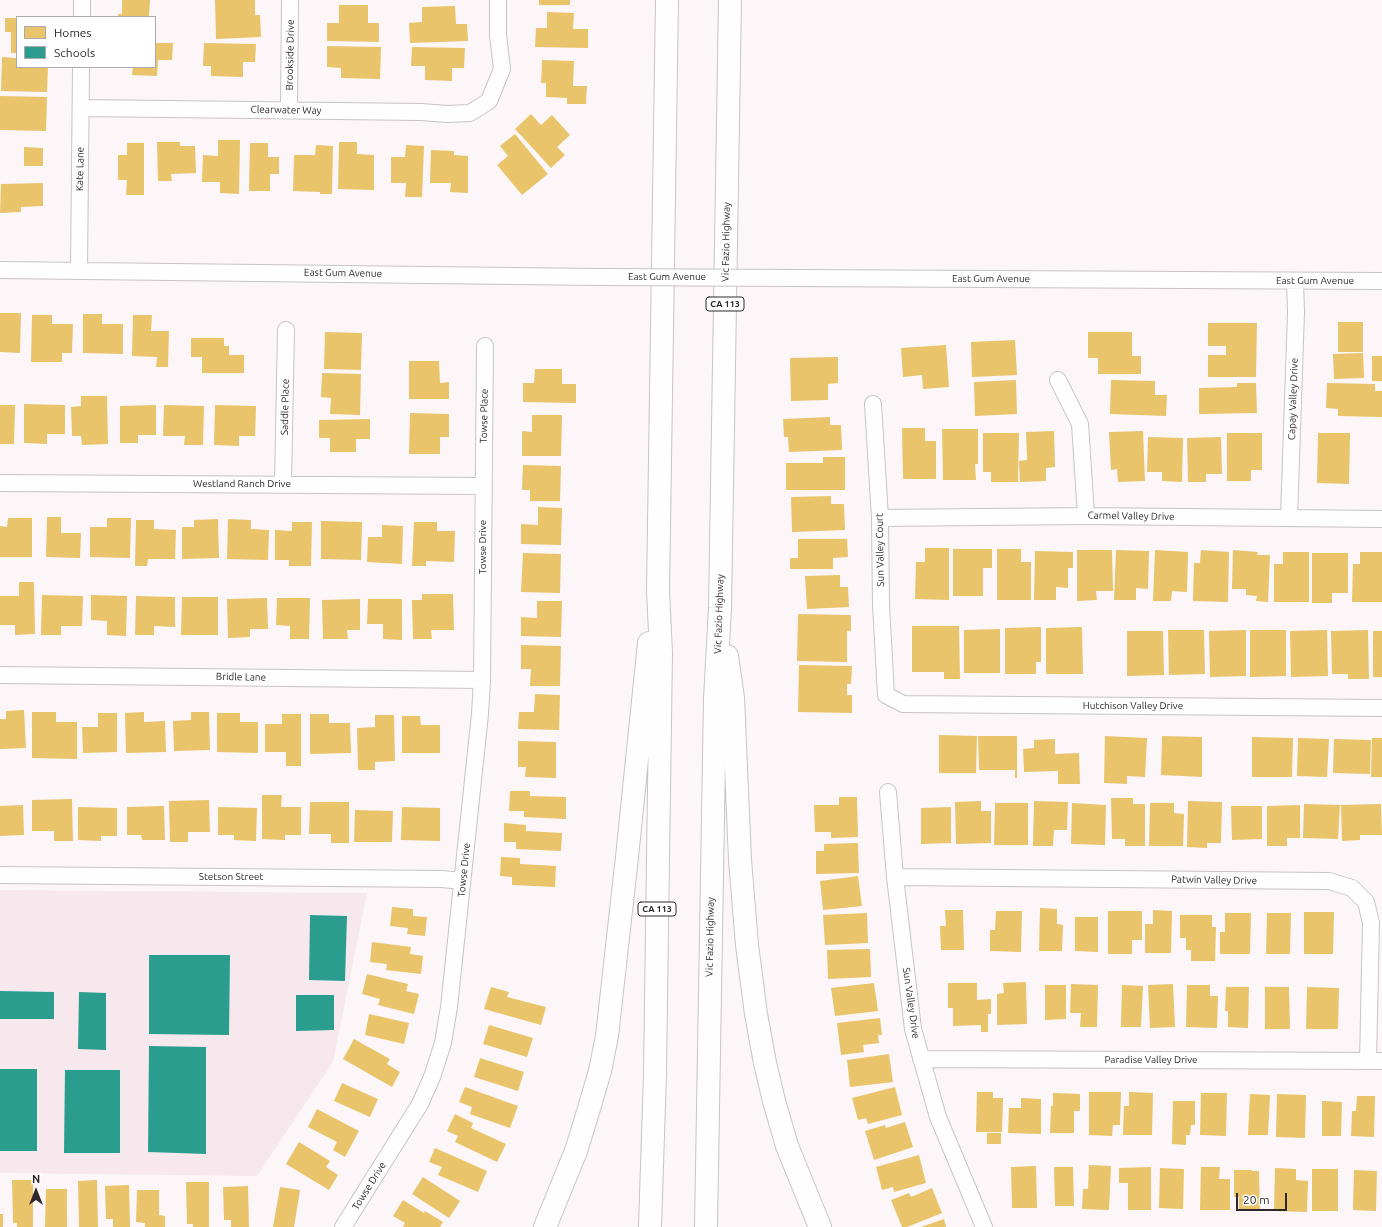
<!DOCTYPE html>
<html>
<head>
<meta charset="utf-8">
<style>
  body { margin:0 }
  #map { position:relative; width:1382px; height:1227px; overflow:hidden; background:#fcf6f9; font-family:Ubuntu,sans-serif }
  canvas { display:block }
  .legend { position:absolute; left:16px; top:16px; width:140px; height:52px; box-sizing:border-box; background:#fff; border:1px solid #aba9aa; margin:0; padding:5px 7px; list-style:none; font-size:12px; color:#2e282b }
  .legend li { display:flex; align-items:center; gap:8px; height:20px }
  .legend b { width:20px; border:1px solid #aba9aa }
  .north { position:absolute; left:16px; top:1171px; width:40px; height:40px; -webkit-text-stroke:3px #fff; paint-order:stroke; rotate:0deg; font-size:11px; font-weight:700; line-height:16px; text-align:center; color:#2e282b }
  .north::after { content:''; display:block; margin:auto; width:14px; height:18px; background:#2e282b; clip-path:polygon(50% 0,100% 100%,50% 72%,0 100%) }
  .scale { position:absolute; left:1236px; top:1193px; width:51px; height:18px; box-sizing:border-box; border:2px solid #2e282b; border-top:0; padding-left:5px; font-size:12px; line-height:14px; white-space:nowrap; color:#2e282b; -webkit-text-stroke:3px #fff; paint-order:stroke }
</style>
</head>
<body>
<div id="map">
<canvas width="1382" height="1227"></canvas>
<ul class="legend">
<li><b style="height:11px;background:#e9c46a"></b>Homes</li>
<li><b style="height:11px;background:#2a9d8f"></b>Schools</li>
</ul>
<div class="north">N</div>
<div class="scale">20 m</div>
</div>
<script>
const g = document.querySelector('canvas').getContext('2d');
g.lineJoin = 'round';
function fill(path, color) { g.fillStyle = color; g.fill(path, 'evenodd'); }
const toPath = rows => new Path2D(rows.map(r => 'M' + r).join(''));
function strokePath(path, color, width, dash) { g.strokeStyle = color; g.lineWidth = width; g.lineCap = dash ? 'butt' : 'round'; g.setLineDash(dash || []); g.stroke(path); }
function drawText(font, color, halo, rows, align = 'center') {
  g.font = font + ' Ubuntu,sans-serif'; g.lineWidth = 4; g.setLineDash([]); g.textBaseline = 'middle'; g.strokeStyle = halo; g.fillStyle = color; for (const [text, x, y, turn = 0] of rows) {
    g.save(); g.translate(x, y); g.rotate((+turn || 0) * Math.PI / 180); g.textAlign = isNaN(turn) ? turn : align; if (halo) g.strokeText(text, 0, 0); g.fillText(text, 0, 0); g.restore();
  }
}
fill(toPath([
  [0,890,367,893,333,1062,257,1176,0,1173]
]), '#f7e8ee');
fill(toPath([
  [122,0,150,0,149,17,118,17,118,14,122,14],
  [215,0,255,0,255,15,260,15,261,37,216,39],
  [539,0,570,0,570,5,539,5],
  [339,5,368,5,368,23,379,23,379,42,327,41,327,23,339,23],
  [455,6,456,24,467,24,468,41,410,43,409,23,422,22,422,7],
  [547,12,574,13,573,29,588,29,588,48,535,47,536,28,547,28],
  [5,18,17,18,17,53,11,53,11,32,5,32],
  [155,43,173,43,172,60,158,60,157,76,132,75,133,67,155,67],
  [204,43,256,44,255,62,243,62,243,77,211,76,211,66,203,66],
  [327,46,381,47,380,79,341,78,341,68,327,67],
  [412,47,465,48,464,68,452,68,452,81,425,80,425,66,411,66],
  [2,57,17,58,17,67,48,67,47,92,1,91],
  [542,60,574,61,573,86,587,86,586,104,567,104,567,98,546,97,546,83,541,83],
  [0,96,47,97,46,131,0,130],
  [531,114,541,125,552,115,570,135,557,147,565,155,551,168,515,129],
  [515,134,548,174,522,195,497,165,508,156,500,146],
  [218,140,240,140,239,194,220,193,220,182,202,182,203,155,218,156],
  [157,142,180,142,180,146,195,146,196,173,171,174,172,181,158,181],
  [339,142,357,142,357,154,374,155,374,190,338,189],
  [127,143,144,143,144,195,126,195,127,180,118,180,118,155,127,155],
  [250,143,268,143,268,157,279,157,279,174,270,174,270,191,249,191],
  [316,145,333,146,332,194,320,194,320,192,293,191,294,155,315,155],
  [406,145,424,146,422,197,405,197,406,183,391,183,391,157,405,157],
  [24,147,43,148,43,166,24,166],
  [431,150,454,151,454,155,468,156,468,193,450,192,451,183,430,183],
  [43,183,43,206,21,207,21,212,0,213,1,184],
  [0,313,21,313,20,353,0,352],
  [83,314,102,314,102,324,123,324,123,354,83,353],
  [32,315,52,315,52,324,73,324,72,353,62,353,62,362,31,362],
  [133,315,152,315,151,331,169,331,168,367,156,367,157,357,132,356],
  [1338,322,1363,322,1363,352,1338,352],
  [1208,323,1257,323,1256,377,1208,377,1208,355,1226,355,1226,346,1208,346],
  [325,332,362,333,361,370,324,369],
  [1088,332,1132,332,1132,356,1141,356,1141,374,1098,374,1098,358,1088,358],
  [191,338,224,338,224,346,229,346,229,355,244,355,244,373,202,373,202,357,191,357],
  [1015,340,1017,375,972,377,971,342],
  [946,345,949,387,923,389,922,375,903,377,901,348],
  [1363,353,1364,378,1334,379,1333,354],
  [1372,356,1382,356,1382,381,1372,381],
  [838,357,838,383,828,384,828,400,791,401,790,358],
  [409,361,439,361,440,383,449,382,449,399,409,399],
  [535,369,562,369,562,384,576,384,576,403,523,402,523,383,534,383],
  [322,373,361,374,360,415,330,414,331,398,321,397],
  [1016,380,1017,414,975,416,974,382],
  [1111,380,1155,381,1155,395,1167,395,1166,416,1110,414],
  [1237,383,1256,383,1257,413,1199,414,1199,388,1237,387],
  [1327,383,1375,384,1375,391,1382,391,1382,417,1338,416,1338,409,1326,408],
  [81,396,107,396,108,444,82,445,81,436,72,436,71,407,81,406],
  [24,404,65,405,65,434,47,434,47,444,24,443],
  [0,405,15,405,14,444,0,444],
  [156,405,156,435,138,435,138,443,120,443,120,406],
  [164,405,204,406,203,445,184,445,185,436,163,436],
  [215,405,256,406,255,436,239,436,239,446,214,445],
  [410,413,449,414,449,437,440,437,440,454,409,454],
  [532,415,562,415,561,456,522,456,522,431,532,432],
  [830,417,830,425,841,425,842,450,789,452,788,437,784,437,783,419],
  [370,419,370,439,356,439,356,452,330,452,330,438,319,438,319,420],
  [902,428,925,428,925,441,936,441,936,479,903,479],
  [942,429,978,429,978,464,975,464,976,480,943,480],
  [1054,431,1055,467,1046,468,1046,481,1020,482,1019,461,1027,460,1026,432],
  [1143,431,1145,481,1118,482,1117,469,1111,470,1109,432],
  [983,433,1019,433,1018,482,991,482,991,472,983,472],
  [1227,433,1262,433,1262,470,1251,470,1251,481,1227,481],
  [1318,433,1350,433,1349,484,1317,483],
  [1148,437,1183,438,1182,482,1162,481,1162,472,1147,472],
  [1221,437,1222,474,1206,474,1206,482,1188,482,1187,438],
  [823,457,845,457,845,490,786,490,786,463,823,463],
  [523,465,561,466,560,501,530,501,530,490,522,490],
  [831,496,831,504,844,504,845,530,792,532,791,497],
  [538,507,562,508,561,545,521,544,521,524,538,525],
  [47,517,61,517,61,533,81,533,80,558,46,557],
  [8,518,32,518,32,557,0,557,0,526,7,527],
  [107,518,131,518,130,558,90,557,90,527,107,527],
  [218,519,219,558,182,559,182,527,194,527,194,520],
  [228,519,251,520,251,529,269,530,268,560,227,559],
  [136,520,154,520,154,529,176,530,175,559,148,559,147,566,135,566],
  [321,521,362,522,361,560,321,559],
  [292,522,312,522,311,566,289,566,289,560,275,560,275,530,292,531],
  [414,522,437,522,437,531,455,531,454,562,426,561,426,566,412,566],
  [382,525,403,526,402,564,367,562,368,537,382,537],
  [798,539,847,539,848,557,833,558,833,569,790,569,790,558,798,558],
  [925,548,949,548,949,600,915,599,916,562,925,562],
  [953,549,992,549,992,568,983,568,983,596,953,596],
  [997,549,1021,549,1021,562,1031,562,1031,600,997,600],
  [1077,550,1112,550,1113,591,1096,591,1097,600,1077,601],
  [1116,550,1149,551,1148,589,1136,588,1136,600,1114,600],
  [1155,550,1188,552,1187,592,1172,591,1171,601,1153,601],
  [1201,550,1229,552,1228,602,1193,601,1194,563,1200,563],
  [1233,550,1258,552,1257,555,1270,555,1268,602,1256,601,1257,596,1246,595,1246,589,1232,589],
  [1035,551,1073,552,1073,568,1068,568,1068,588,1056,587,1056,600,1034,600],
  [1283,552,1309,552,1309,602,1274,602,1274,564,1283,564],
  [1360,552,1382,552,1382,602,1352,602,1353,564,1360,564],
  [523,553,561,554,560,593,521,592],
  [1312,553,1348,553,1348,593,1332,593,1332,603,1312,603],
  [840,575,840,587,848,587,849,607,807,609,805,576],
  [19,582,34,582,35,634,15,635,15,625,0,625,0,596,19,596],
  [422,594,453,594,454,630,431,630,432,639,413,639,412,600,422,600],
  [42,595,83,596,82,626,61,626,61,635,41,635],
  [91,595,127,596,126,636,107,635,107,621,91,620],
  [136,596,175,597,175,627,154,626,154,635,135,635],
  [182,597,218,597,218,635,181,635],
  [267,598,268,629,250,629,250,637,228,638,227,599],
  [277,598,310,598,309,639,290,639,290,626,276,625],
  [360,599,360,630,347,630,348,639,323,639,322,600],
  [368,599,402,599,402,640,383,639,383,624,367,624],
  [537,601,562,601,561,637,521,636,521,617,537,618],
  [798,614,851,615,851,631,847,631,847,662,797,661],
  [912,626,959,626,960,679,944,679,944,672,912,672],
  [1041,627,1041,662,1036,662,1036,674,1005,674,1005,628],
  [1082,627,1083,674,1046,674,1046,628],
  [1000,629,1000,673,964,673,964,630],
  [1168,630,1204,630,1205,674,1169,675],
  [1246,630,1246,676,1210,677,1209,631],
  [1250,630,1286,630,1286,676,1250,677],
  [1327,630,1328,676,1291,677,1290,631],
  [1368,630,1369,679,1348,679,1348,674,1332,674,1331,631],
  [1127,631,1163,631,1164,675,1127,676],
  [1373,631,1382,631,1382,677,1373,677],
  [521,645,561,646,560,686,530,686,531,669,521,669],
  [799,665,852,666,851,684,847,684,847,695,852,695,852,713,798,712],
  [535,694,560,695,559,730,518,729,519,712,534,712],
  [24,710,26,748,0,749,0,719,6,719,6,711],
  [32,712,56,712,56,722,77,722,77,759,32,758],
  [144,712,144,722,165,721,166,752,126,753,125,713],
  [191,712,209,712,210,750,174,751,173,721,191,720],
  [98,713,117,713,117,752,83,753,82,727,98,727],
  [217,713,240,713,240,722,258,722,258,753,217,752],
  [282,714,301,714,301,766,286,766,286,752,265,752,265,724,282,724],
  [310,714,329,714,329,723,350,723,351,753,310,754],
  [375,715,394,715,395,761,375,762,375,770,358,770,357,728,375,727],
  [402,716,420,716,421,725,440,725,440,753,402,753],
  [939,735,977,736,976,773,939,773],
  [978,736,1017,736,1017,778,1015,778,1015,770,979,770],
  [1105,736,1147,738,1145,777,1127,776,1127,784,1104,783],
  [1162,736,1202,737,1202,777,1161,775],
  [1252,737,1293,738,1292,777,1252,777],
  [1298,738,1329,739,1327,777,1297,776],
  [1372,738,1382,738,1382,777,1371,777],
  [1055,739,1055,754,1079,753,1080,784,1058,784,1058,771,1024,772,1023,749,1034,748,1034,740],
  [1334,739,1371,740,1370,774,1333,773],
  [518,741,556,742,556,778,525,777,526,767,518,767],
  [510,791,530,791,530,796,566,797,566,819,524,817,524,811,509,811],
  [262,795,282,795,281,807,301,807,301,835,285,835,285,840,262,839],
  [839,797,857,797,858,837,831,838,831,832,815,832,814,805,839,805],
  [1111,798,1133,798,1133,804,1145,804,1145,846,1125,846,1125,839,1112,839],
  [72,799,73,841,54,841,54,831,32,831,32,800],
  [209,800,210,832,188,832,188,842,170,842,169,801],
  [981,801,981,811,991,811,991,843,956,844,955,802],
  [1034,801,1068,802,1067,830,1054,830,1053,846,1033,846],
  [1188,801,1222,802,1221,843,1207,843,1207,848,1187,847],
  [310,802,349,802,349,843,331,843,331,834,309,834],
  [995,803,1028,803,1028,845,994,845],
  [1072,803,1106,805,1105,845,1071,844],
  [1150,803,1174,803,1174,813,1184,814,1183,846,1149,846],
  [1304,804,1340,805,1338,839,1303,838],
  [1381,804,1382,835,1360,835,1360,840,1342,841,1341,805],
  [23,805,24,835,0,836,0,806],
  [1300,805,1300,838,1287,838,1287,846,1267,846,1267,806],
  [164,806,165,840,142,840,141,835,127,835,127,807],
  [1231,806,1262,806,1262,839,1232,840],
  [78,807,117,808,117,836,101,836,101,841,78,840],
  [218,807,257,808,256,841,234,840,234,835,218,835],
  [402,807,440,808,440,841,401,840],
  [951,807,951,843,921,844,921,808],
  [355,810,393,811,392,842,354,842],
  [504,823,526,825,526,831,562,833,561,851,516,849,516,842,504,842],
  [858,843,859,873,816,874,816,851,824,851,824,844],
  [501,857,520,858,520,864,556,866,555,887,512,885,512,877,500,876],
  [858,876,862,906,823,910,820,881],
  [392,907,413,909,413,916,427,917,425,936,407,934,408,928,390,926],
  [1040,908,1057,909,1057,924,1063,925,1062,951,1039,951],
  [945,910,963,910,964,950,941,950,940,926,946,926],
  [1153,910,1172,911,1171,953,1145,953,1145,924,1153,924],
  [996,911,1022,911,1021,952,990,951,990,930,995,930],
  [1108,911,1142,911,1142,940,1132,940,1132,954,1108,954],
  [1304,912,1334,912,1333,954,1304,954],
  [867,913,868,943,825,945,823,915],
  [1225,913,1251,913,1250,954,1220,954,1220,932,1225,932],
  [1267,913,1291,913,1290,954,1266,954],
  [1180,915,1212,915,1212,927,1216,927,1215,961,1191,961,1191,950,1186,950,1186,938,1180,938],
  [1075,917,1098,917,1098,952,1075,951],
  [372,942,411,947,410,954,423,956,421,974,386,970,387,964,370,962],
  [870,949,871,977,828,979,827,950],
  [367,974,408,984,406,991,419,994,414,1014,378,1005,380,999,362,994],
  [1026,982,1027,1024,997,1025,997,994,1004,993,1003,983],
  [874,983,878,1011,835,1016,831,988],
  [948,983,977,983,977,1000,991,999,991,1014,988,1014,988,1032,981,1032,981,1025,953,1026,953,1008,948,1008],
  [1071,984,1098,985,1097,1027,1080,1027,1081,1013,1070,1013],
  [1173,984,1175,1027,1150,1028,1148,985],
  [1045,985,1066,985,1066,1019,1045,1020],
  [1122,985,1143,986,1141,1027,1121,1027],
  [1187,985,1210,985,1210,996,1218,996,1217,1028,1186,1027],
  [491,987,509,992,507,997,546,1007,541,1025,484,1009],
  [1226,987,1249,987,1248,1028,1228,1027,1228,1011,1225,1011],
  [1265,987,1289,987,1290,1029,1265,1029],
  [1307,987,1339,988,1338,1029,1306,1029],
  [369,1014,409,1023,404,1044,365,1035],
  [880,1018,882,1035,878,1035,879,1043,863,1045,864,1052,841,1055,837,1023],
  [489,1025,533,1038,527,1057,483,1044],
  [354,1039,390,1059,387,1064,400,1072,392,1087,343,1059],
  [889,1054,893,1082,850,1087,847,1060],
  [480,1058,524,1072,518,1091,474,1077],
  [342,1083,378,1099,370,1117,334,1101],
  [465,1087,518,1106,510,1128,470,1114,472,1107,459,1102],
  [895,1087,902,1115,868,1124,866,1118,858,1120,852,1098],
  [977,1092,993,1092,993,1098,1003,1098,1002,1132,976,1132],
  [1089,1092,1121,1092,1120,1125,1113,1125,1112,1136,1089,1135],
  [1129,1092,1153,1093,1152,1135,1123,1135,1124,1106,1129,1106],
  [1053,1093,1080,1094,1080,1111,1074,1111,1074,1133,1050,1133,1051,1106,1053,1106],
  [1201,1093,1227,1093,1226,1136,1200,1135],
  [1250,1094,1270,1095,1268,1135,1248,1135],
  [1277,1094,1306,1095,1305,1138,1276,1137],
  [1357,1096,1375,1096,1374,1137,1351,1136,1352,1111,1356,1111],
  [1021,1098,1041,1099,1041,1134,1008,1133,1009,1108,1021,1108],
  [1173,1101,1195,1101,1195,1125,1191,1125,1190,1135,1186,1135,1186,1145,1172,1144],
  [1322,1101,1342,1102,1341,1136,1322,1136],
  [317,1109,359,1131,345,1157,333,1150,337,1142,308,1127],
  [455,1114,473,1123,471,1128,506,1144,497,1162,455,1142,458,1136,447,1131],
  [905,1122,913,1147,874,1160,865,1131,885,1125,886,1128],
  [987,1133,1001,1133,1001,1144,987,1144],
  [299,1142,330,1161,326,1167,338,1175,329,1190,286,1164],
  [435,1148,487,1171,478,1192,438,1175,442,1167,429,1162],
  [919,1155,926,1183,894,1192,893,1187,882,1190,876,1167],
  [1089,1165,1111,1166,1109,1210,1082,1209,1083,1189,1088,1189],
  [1036,1166,1037,1208,1012,1208,1011,1167],
  [1054,1167,1073,1167,1074,1206,1055,1206],
  [1151,1167,1151,1210,1128,1210,1128,1183,1119,1183,1119,1168],
  [1201,1167,1220,1167,1219,1179,1230,1179,1230,1210,1200,1210],
  [1160,1168,1184,1169,1183,1209,1159,1208],
  [1275,1168,1296,1169,1296,1180,1308,1181,1307,1212,1274,1211],
  [1312,1169,1338,1169,1338,1211,1312,1211],
  [1234,1170,1252,1170,1252,1171,1259,1171,1260,1210,1239,1210,1239,1197,1234,1197],
  [1354,1170,1377,1171,1376,1211,1353,1210],
  [423,1177,460,1201,449,1218,412,1194],
  [12,1180,33,1180,33,1227,17,1227,17,1223,13,1223],
  [97,1180,98,1227,79,1227,78,1181],
  [186,1182,209,1182,209,1227,193,1227,193,1224,187,1224],
  [129,1185,130,1227,113,1227,113,1219,106,1219,105,1186],
  [248,1186,249,1227,231,1227,231,1220,224,1220,223,1187],
  [280,1187,300,1190,294,1227,273,1227],
  [932,1188,942,1213,907,1227,902,1227,891,1200,909,1193,911,1197],
  [46,1189,67,1189,67,1227,45,1227],
  [137,1190,159,1190,159,1215,165,1216,165,1227,145,1227,145,1223,136,1222],
  [403,1200,424,1213,425,1211,443,1222,440,1227,403,1227,405,1223,393,1216],
  [0,1214,3,1214,3,1227,0,1227],
  [944,1219,946,1227,921,1227]
]), '#e9c46a');
fill(toPath([
  [310,915,347,916,345,981,309,980],
  [149,955,230,955,229,1035,149,1034],
  [0,991,54,992,54,1019,0,1019],
  [79,992,106,993,106,1050,78,1049],
  [296,995,334,995,334,1030,296,1031],
  [149,1046,206,1047,206,1154,148,1152],
  [0,1069,37,1069,37,1151,0,1151],
  [65,1070,120,1070,120,1153,64,1153]
]), '#2a9d8f');
const minor = toPath([
  [82,17,82,0],
  [81,108,421,112,447,114,470,113,489,101,502,69,498,35,498,0],
  [289,110,290,0],
  [0,270,600,277],
  [79,270,81,67],
  [794,278,1382,281],
  [1058,380,1080,424,1086,516],
  [873,404,880,518,881,605,886,695,903,704,1382,708],
  [0,483,483,486],
  [283,484,286,330],
  [880,518,1086,516,1382,519],
  [1289,518,1296,312,1295,281],
  [0,675,482,680],
  [888,792,895,877,913,1029,938,1117,984,1227],
  [0,875,442,879,462,881],
  [895,877,1329,881,1352,888,1366,902,1371,923,1368,1061],
  [921,1059,1382,1061],
  [343,1227,420,1104,432,1077,443,1043,449,1007,480,714,482,680,485,346]
]);
const highway = toPath([
  [727,656,733,698,740,860,747,945,756,1014,765,1063,774,1101,787,1146,820,1227],
  [545,1227,576,1151,588,1112,600,1071,607,1036,627,857,649,643],
  [650,1227,655,1074,658,858,661,653,658,591,667,0],
  [706,1227,715,699,720,608,730,0]
]);
strokePath(minor, '#c8c3c5', 18);
strokePath(highway, '#c8c3c5', 24);
strokePath(minor, '#fffefe', 16);
strokePath(highway, '#fffefe', 22);
const minorBridge = toPath([
  [600,277,794,278]
]);
strokePath(minorBridge, '#c8c3c5', 18, []);
strokePath(minorBridge, '#fffefe', 16);
for (const [x, y, w] of [
  [725,304,38],
  [657,909,38]
]) { const box = new Path2D(); box.roundRect(x - w / 2, y - 7, w, 14, 3); g.fillStyle = '#fff'; g.fill(box); strokePath(box, '#2e282b', 1); }
drawText('bold 9px', '#2e282b', null, [
  ["CA 113",725,304],
  ["CA 113",657,909]
]);
drawText('10px', '#2e282b', '#fff', [
  ["Brookside Drive",290,55,-89],
  ["Clearwater Way",286,110,1],
  ["Kate Lane",80,169,-89],
  ["Vic Fazio Highway",726,242,-89],
  ["East Gum Avenue",343,273,1],
  ["East Gum Avenue",667,277],
  ["East Gum Avenue",991,279],
  ["East Gum Avenue",1315,281],
  ["Capay Valley Drive",1293,399,-88],
  ["Saddle Place",285,407,-89],
  ["Towse Place",484,416,-89],
  ["Westland Ranch Drive",242,484],
  ["Carmel Valley Drive",1131,516,1],
  ["Towse Drive",483,547,-90],
  ["Sun Valley Court",880,550,-91],
  ["Vic Fazio Highway",719,614,-88],
  ["Bridle Lane",241,677,1],
  ["Hutchison Valley Drive",1133,706],
  ["Towse Drive",464,870,-84],
  ["Stetson Street",231,877],
  ["Patwin Valley Drive",1214,880,1],
  ["Vic Fazio Highway",710,937,-89],
  ["Sun Valley Drive",911,1003,82],
  ["Paradise Valley Drive",1151,1060],
  ["Towse Drive",369,1186,-58]
]);
</script>
</body>
</html>
